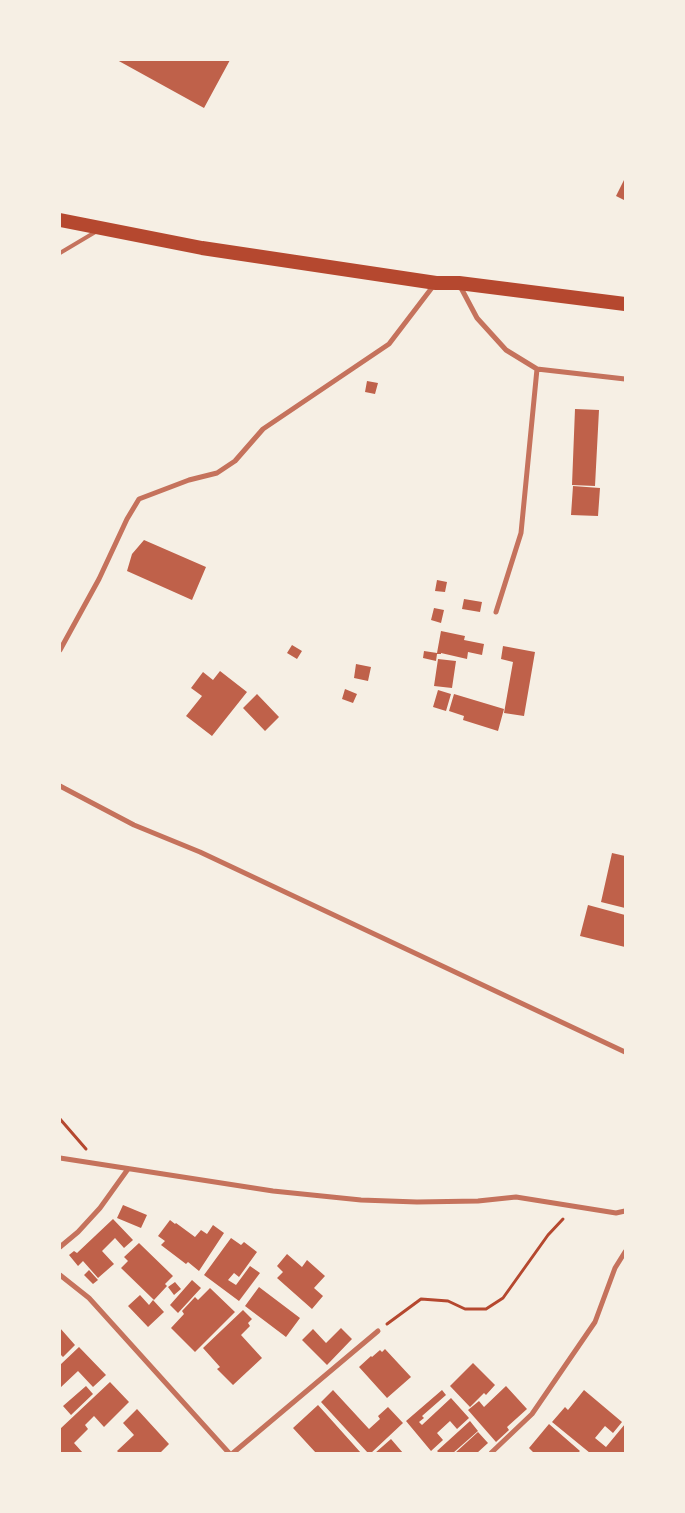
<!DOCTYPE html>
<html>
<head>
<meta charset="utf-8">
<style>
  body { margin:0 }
  #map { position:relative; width:685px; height:1513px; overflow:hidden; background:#f6efe4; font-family:"Archivo Narrow",sans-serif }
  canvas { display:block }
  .frame { position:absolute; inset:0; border:61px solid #f6efe4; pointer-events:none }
</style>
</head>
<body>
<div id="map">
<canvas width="685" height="1513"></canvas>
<div class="frame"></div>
</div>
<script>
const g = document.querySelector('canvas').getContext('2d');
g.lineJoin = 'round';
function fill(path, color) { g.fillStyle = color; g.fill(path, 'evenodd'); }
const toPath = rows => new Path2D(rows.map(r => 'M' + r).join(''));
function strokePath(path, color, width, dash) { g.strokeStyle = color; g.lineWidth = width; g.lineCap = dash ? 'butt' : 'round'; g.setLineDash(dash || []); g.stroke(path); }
fill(toPath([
  [117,60,230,60,204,108],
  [625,178,625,197,624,200,616,196],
  [367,381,378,383,375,394,365,392],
  [575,409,599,410,595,486,572,485],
  [573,486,600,488,598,516,571,515],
  [144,540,206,567,192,600,127,571,132,554],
  [437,580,447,582,445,592,435,591],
  [464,599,482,602,480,612,462,609],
  [434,608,444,610,441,623,431,620],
  [441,631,465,636,464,640,484,644,482,655,468,652,467,659,441,653,441,654,437,654,436,661,423,658,424,651,437,653],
  [292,645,302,651,297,659,287,653],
  [503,646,535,652,524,716,504,713,513,662,501,659],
  [438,659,456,661,452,688,434,686],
  [356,664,371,667,368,681,354,678],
  [220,671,247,692,212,736,186,716,202,696,191,688,203,672,213,680],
  [345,689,357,694,353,703,342,699],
  [438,690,451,694,446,711,433,707],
  [257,694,279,717,265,731,243,708],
  [454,694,504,709,498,731,463,720,464,716,449,711],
  [612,853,625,856,625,908,601,902],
  [588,905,625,915,625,947,580,936],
  [123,1205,147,1215,141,1228,117,1218],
  [113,1219,133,1240,124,1248,115,1238,102,1251,114,1264,98,1278,83,1261,78,1266,69,1255,74,1251,77,1253],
  [170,1220,175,1224,176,1223,195,1237,201,1230,207,1234,213,1225,224,1233,199,1271,188,1262,186,1264,161,1245,165,1241,158,1236],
  [231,1238,241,1245,244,1242,257,1252,239,1277,234,1273,228,1280,236,1285,250,1266,260,1273,239,1301,204,1275],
  [139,1243,173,1276,165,1284,167,1286,154,1300,121,1268,128,1261,124,1257],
  [287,1254,302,1267,307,1260,325,1276,314,1288,323,1296,312,1309,277,1278,283,1272,277,1266],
  [89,1270,98,1280,93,1284,84,1275],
  [192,1280,201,1288,178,1313,170,1305],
  [175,1282,181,1289,174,1295,168,1287],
  [259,1287,300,1318,286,1337,245,1306],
  [210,1288,235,1312,195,1352,171,1328,184,1314,182,1311,195,1297,198,1300],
  [140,1295,149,1305,153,1300,164,1312,148,1327,128,1306],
  [243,1310,252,1319,248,1323,250,1326,241,1335,262,1358,233,1385,217,1369,220,1367,203,1348],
  [60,1328,75,1345,63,1357,60,1354],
  [341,1328,352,1339,327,1365,302,1340,313,1329,326,1343],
  [79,1347,106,1375,93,1387,78,1371,60,1388,60,1365],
  [385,1349,411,1377,387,1398,359,1367,371,1356,372,1357,380,1350,382,1352],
  [473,1363,495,1385,486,1395,484,1393,470,1407,450,1386],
  [110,1382,129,1402,104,1427,94,1416,85,1425,88,1429,74,1443,83,1453,60,1453,60,1429],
  [86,1386,93,1394,71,1415,63,1406],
  [506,1386,527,1409,507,1427,509,1430,496,1442,468,1410,479,1401,484,1407],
  [333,1390,369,1429,380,1419,378,1416,388,1407,403,1423,371,1453,368,1453,321,1402],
  [442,1390,446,1395,422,1416,424,1418,419,1422,422,1425,451,1398,469,1418,457,1429,450,1421,437,1433,443,1440,431,1451,406,1421],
  [584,1390,622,1422,613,1433,605,1426,595,1438,606,1447,625,1424,625,1453,590,1453,552,1422,565,1407,568,1410],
  [318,1405,361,1453,316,1453,293,1428],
  [137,1409,169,1444,160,1453,119,1453,117,1451,134,1435,123,1423],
  [470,1421,478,1431,453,1453,439,1453,437,1451],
  [549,1424,580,1451,578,1453,534,1453,529,1448],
  [478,1432,488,1443,477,1453,455,1453],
  [391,1439,403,1453,375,1453]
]), '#bf614a');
strokePath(toPath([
  [60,1119,86,1149],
  [387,1324,421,1299,448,1301,465,1309,486,1309,503,1298,548,1235,563,1219]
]), '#b5482f', 3);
strokePath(toPath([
  [60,253,97,231]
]), '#c5725c', 4);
strokePath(toPath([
  [460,286,477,318,506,350,537,369,625,379],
  [496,612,521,533,537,369],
  [60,650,99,579,127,519,139,499,189,480,217,473,235,461,263,429,389,344,434,285],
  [60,786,134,825,200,852,625,1052],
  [60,1158,273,1191,361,1200,417,1202,478,1201,516,1197,616,1213,625,1211],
  [60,1247,78,1232,100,1208,128,1169],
  [60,1275,89,1298,229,1453],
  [233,1453,378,1331],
  [491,1453,532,1414,595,1322,615,1268,625,1252]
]), '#c5725c', 5);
strokePath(toPath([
  [60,220,202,248,436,283,459,283,625,304]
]), '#b5482f', 14);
</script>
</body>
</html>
